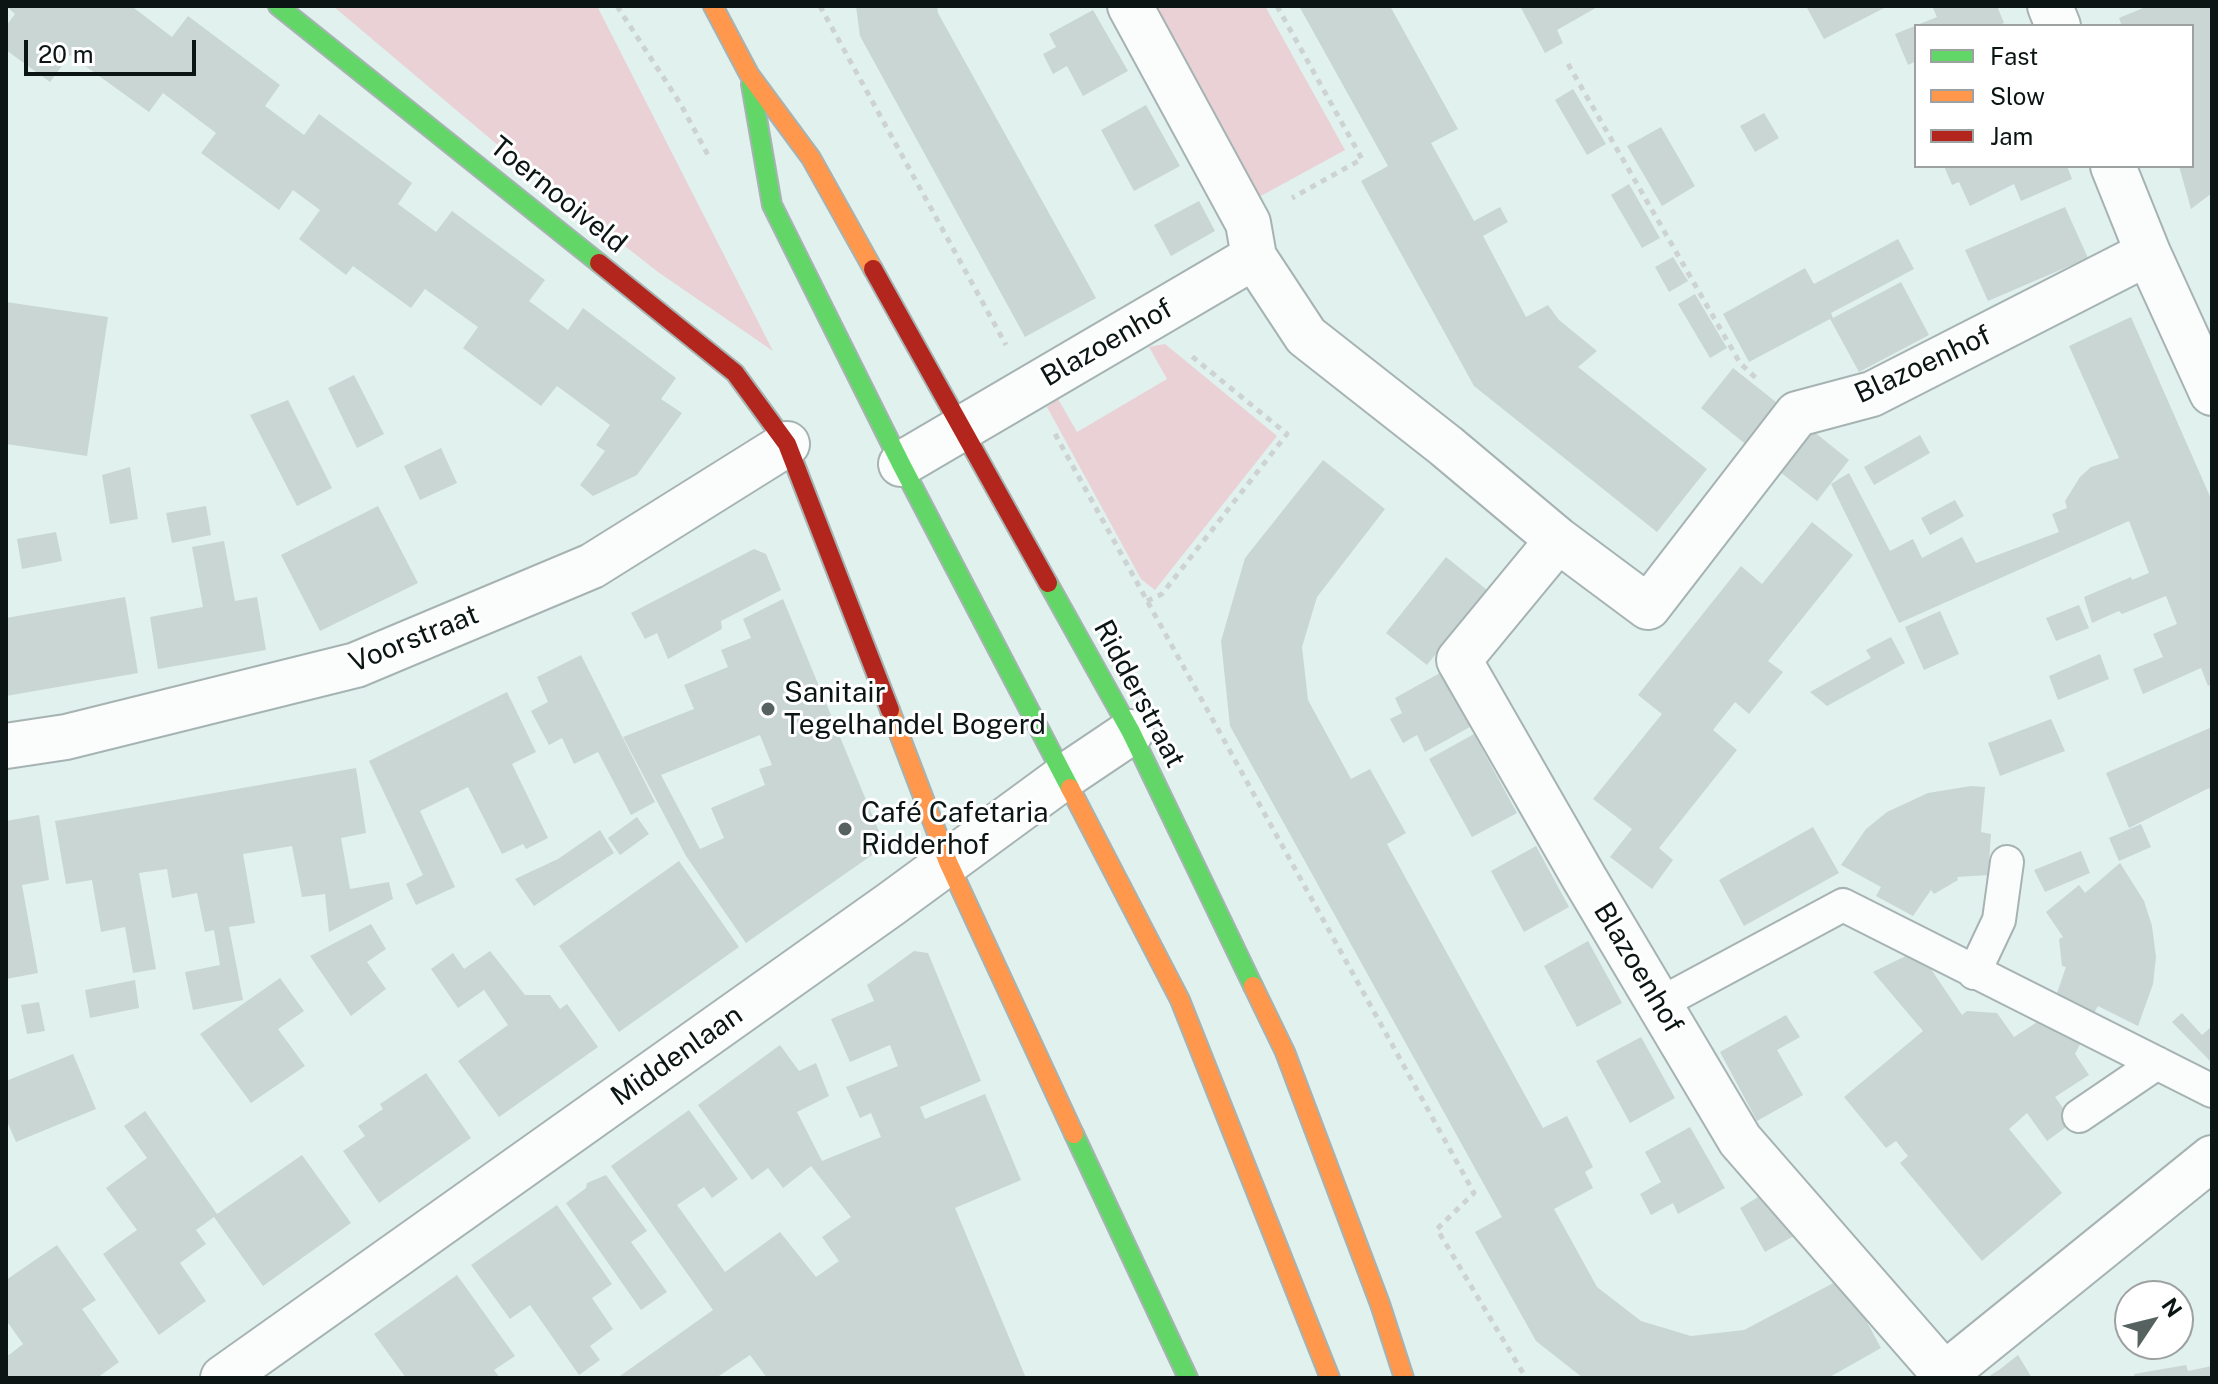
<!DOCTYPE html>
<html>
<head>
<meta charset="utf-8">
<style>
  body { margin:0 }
  #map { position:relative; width:2218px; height:1384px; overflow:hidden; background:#e0f1ee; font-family:"Public Sans",sans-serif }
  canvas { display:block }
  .frame { position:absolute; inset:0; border:8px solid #0a1514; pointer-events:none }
  .legend { position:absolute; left:1914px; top:24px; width:280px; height:144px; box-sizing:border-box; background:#fff; border:2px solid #9da1a1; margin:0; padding:10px 14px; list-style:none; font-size:24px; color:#0a1514 }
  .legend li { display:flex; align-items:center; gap:16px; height:40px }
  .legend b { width:40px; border:2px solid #9da1a1 }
  .north { position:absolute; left:2114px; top:1280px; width:80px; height:80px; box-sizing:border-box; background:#fff; border:2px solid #9da1a1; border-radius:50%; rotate:55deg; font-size:22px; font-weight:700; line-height:32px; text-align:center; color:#0a1514 }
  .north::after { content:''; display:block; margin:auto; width:28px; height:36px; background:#556260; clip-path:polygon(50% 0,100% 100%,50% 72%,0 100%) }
  .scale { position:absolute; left:24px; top:40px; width:172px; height:36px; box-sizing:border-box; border:4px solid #0a1514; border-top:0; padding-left:10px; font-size:24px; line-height:28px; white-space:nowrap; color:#0a1514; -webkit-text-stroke:6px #fff; paint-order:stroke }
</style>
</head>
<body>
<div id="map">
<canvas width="2218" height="1384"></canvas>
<div class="frame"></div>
<ul class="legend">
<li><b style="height:10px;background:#63d668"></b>Fast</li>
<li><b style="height:10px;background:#ff974d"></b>Slow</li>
<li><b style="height:10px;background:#b3261e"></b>Jam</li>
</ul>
<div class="north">N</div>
<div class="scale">20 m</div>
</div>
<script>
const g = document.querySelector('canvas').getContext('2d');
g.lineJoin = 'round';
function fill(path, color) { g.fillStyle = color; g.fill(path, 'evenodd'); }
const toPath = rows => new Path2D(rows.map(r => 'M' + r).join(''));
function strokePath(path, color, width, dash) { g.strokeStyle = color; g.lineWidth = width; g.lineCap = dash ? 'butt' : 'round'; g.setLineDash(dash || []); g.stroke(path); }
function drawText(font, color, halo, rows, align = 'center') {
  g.font = font + ' "Public Sans",sans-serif'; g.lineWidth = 6; g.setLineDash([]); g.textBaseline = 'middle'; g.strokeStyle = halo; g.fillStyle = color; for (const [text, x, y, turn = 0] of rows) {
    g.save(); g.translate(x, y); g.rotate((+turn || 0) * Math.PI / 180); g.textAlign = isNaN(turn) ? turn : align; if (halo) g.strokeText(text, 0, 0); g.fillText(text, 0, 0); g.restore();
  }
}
fill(toPath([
  [333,6,597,6,773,351,658,272,519,163],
  [1154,6,1265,6,1345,150,1259,197],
  [1165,344,1277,436,1155,590,1141,579,1047,407,1058,399,1077,432,1167,379,1149,347]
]), '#ead1d6');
fill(toPath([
  [6,6,135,6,134,8,172,37,188,16,280,85,265,106,304,135,319,114,412,183,398,204,436,232,452,211,545,280,529,301,568,330,583,308,676,378,661,399,682,413,637,475,593,496,580,485,605,451,596,445,610,425,557,386,541,406,463,348,478,327,425,289,411,308,353,266,346,275,299,239,320,210,293,190,279,210,201,153,216,133,163,93,149,112,70,55,50,82,6,50,6,26,15,14],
  [856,6,937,6,938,13,1096,298,1025,337,860,36],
  [1299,6,1390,6,1458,129,1431,143,1456,188,1474,221,1500,207,1508,222,1483,236,1526,317,1548,305,1559,320,1597,351,1578,367,1707,469,1657,532,1474,386,1361,181,1388,166],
  [1520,6,1599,6,1557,30,1563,43,1545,53],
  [1806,6,1888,6,1824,39],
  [1932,6,1997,6,2004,23,1997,26,1916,26,1916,61,1908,65,1895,34,1937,17],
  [2148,6,2212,6,2212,193,2191,209,2179,166,2192,166,2192,26,2122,26,2119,18],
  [1093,10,1128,71,1083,96,1067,66,1053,74,1043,54,1056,47,1049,34],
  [1573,89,1606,144,1587,155,1555,100],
  [1146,105,1180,166,1134,191,1101,130],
  [1764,113,1779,138,1755,152,1740,126],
  [1661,127,1695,186,1662,206,1627,146],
  [1944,166,2067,166,2072,179,2021,201,2014,184,1970,206,1959,182,1952,185],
  [1629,184,1660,238,1642,248,1611,195],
  [1199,201,1215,231,1171,256,1154,225],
  [2065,207,2088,258,1988,301,1965,250],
  [1898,239,1914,269,1831,313,1833,318,1901,282,1929,335,1859,372,1830,319,1749,362,1723,314,1805,268,1814,284],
  [1673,257,1688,281,1669,292,1655,267],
  [1695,294,1727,348,1710,358,1678,304],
  [6,302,108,317,87,456,6,444],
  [2131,317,2212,501,2212,684,2208,686,2201,668,2143,694,2133,669,2163,657,2153,634,2177,624,2166,596,2122,614,2119,611,2092,623,2084,597,2131,577,2132,580,2149,573,2129,521,1899,623,1831,484,1849,473,1890,551,1913,539,1922,558,1962,537,1976,563,2059,532,2052,514,2067,508,2065,501,2080,477,2091,467,2119,458,2069,346],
  [1733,368,1781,406,1749,447,1701,408],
  [354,375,384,434,357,448,328,388],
  [288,400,332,488,297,506,250,415],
  [1808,427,1849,460,1817,501,1775,468],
  [1920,435,1930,453,1874,485,1864,467],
  [441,448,457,483,420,500,404,466],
  [1323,460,1385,509,1317,597,1302,647,1308,700,1351,779,1370,769,1406,833,1387,844,1543,1128,1567,1116,1593,1167,1585,1172,1593,1188,1554,1209,1597,1287,1641,1321,1691,1336,1744,1330,1843,1278,1881,1348,1828,1378,1583,1378,1536,1341,1475,1232,1502,1217,1230,726,1221,641,1245,558],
  [130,467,138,519,110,524,102,475],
  [1955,500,1964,516,1930,535,1921,518],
  [206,506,211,535,172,543,166,513],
  [378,506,418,583,320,631,281,555],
  [1812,522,1853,555,1768,661,1783,672,1749,714,1735,702,1713,730,1737,750,1659,848,1673,860,1652,889,1610,857,1632,829,1593,799,1662,714,1638,695,1741,566,1762,584],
  [56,532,62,561,22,569,17,539],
  [224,541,235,601,257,597,266,650,158,669,150,617,203,607,192,547],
  [754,549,766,554,781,590,721,621,722,629,668,659,657,633,645,639,631,613],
  [1446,557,1487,590,1427,665,1386,633],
  [125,597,138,673,6,696,6,618],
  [783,599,885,846,746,943,686,856,623,737,694,709,684,685,728,667,721,650,751,638,743,619],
  [760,735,772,765,759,769,765,785,711,808,724,838,700,849,661,775],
  [2079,605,2089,628,2056,641,2046,618],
  [1940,611,1959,654,1924,670,1905,627],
  [1891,637,1905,663,1827,706,1810,692,1871,658,1866,650],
  [2100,654,2109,679,2058,700,2049,676],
  [581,655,655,802,631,815,598,752,574,764,562,738,549,745,531,711,548,702,537,677],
  [1440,673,1470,727,1425,752,1417,735,1403,743,1390,719,1402,713,1395,698],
  [507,692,536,752,512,764,548,838,526,849,523,844,502,854,468,787,420,811,455,887,416,905,406,884,423,875,369,761],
  [2051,719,2065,751,2000,776,1988,743],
  [2212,727,2212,795,2209,788,2129,828,2106,773],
  [1474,734,1517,813,1472,837,1429,759],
  [356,768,366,833,341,838,350,889,389,882,393,899,329,932,325,894,302,897,292,846,243,854,255,923,229,927,243,1000,193,1010,185,972,220,965,214,930,205,932,197,893,172,898,167,869,139,873,156,969,133,973,125,927,101,932,92,880,66,884,55,821],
  [1971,786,1985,787,1981,832,1991,834,1988,875,1957,877,1958,880,1934,894,1931,890,1913,916,1876,896,1881,887,1841,865,1866,829,1887,812,1928,793],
  [39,815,49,880,22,885,38,973,6,979,6,821],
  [637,817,649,834,620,855,608,838],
  [2141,824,2151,847,2119,861,2109,838],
  [1813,827,1839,873,1744,926,1719,880],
  [600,830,614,853,534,906,515,879,558,859],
  [1536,846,1569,907,1524,932,1491,871],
  [2081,851,2090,873,2045,892,2034,870],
  [679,861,739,947,619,1032,559,946],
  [2120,863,2144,901,2152,926,2156,957,2153,984,2138,1026,2098,1006,2093,1015,2056,996,2066,967,2062,966,2059,939,2063,937,2046,912,2079,885,2085,893],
  [371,924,386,949,367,962,386,989,351,1016,310,956],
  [1588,941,1622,1003,1577,1027,1544,966],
  [1918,950,1962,1015,1967,1011,1997,1013,2014,1037,2048,1015,2085,1034,2075,1054,2089,1075,2055,1097,2073,1122,2047,1141,2027,1113,2009,1129,2062,1193,1982,1261,1900,1163,1908,1156,1896,1141,1886,1148,1844,1097,1923,1031,1873,972],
  [490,951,525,995,550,995,560,1009,567,1004,598,1047,499,1117,458,1061,508,1025,484,990,458,1008,431,969,453,953,464,969],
  [914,951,928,953,981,1081,920,1107,925,1119,985,1094,1021,1180,955,1208,1026,1378,767,1378,750,1355,716,1378,617,1378,713,1310,611,1166,689,1110,738,1179,712,1198,704,1187,677,1205,725,1272,780,1232,816,1277,839,1261,822,1237,851,1217,811,1166,783,1188,768,1168,752,1180,698,1105,780,1045,799,1071,816,1063,829,1096,797,1112,822,1161,881,1137,871,1113,860,1118,846,1087,898,1066,890,1045,850,1062,831,1019,874,1001,867,985],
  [280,978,304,1011,278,1029,305,1066,251,1103,200,1034],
  [135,980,139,1008,90,1018,85,990],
  [39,1002,45,1031,27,1034,21,1005],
  [2182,1013,2202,1035,2212,1026,2212,1063,2172,1022],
  [1786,1015,1800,1037,1777,1050,1803,1095,1757,1121,1720,1052],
  [1641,1037,1675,1098,1630,1123,1596,1061],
  [73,1054,96,1109,16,1142,6,1119,6,1081],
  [426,1073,471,1138,379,1203,343,1151,365,1136,358,1126,383,1109,380,1104],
  [145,1111,217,1214,302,1155,351,1223,263,1286,214,1217,196,1230,206,1244,180,1263,206,1301,159,1335,103,1254,137,1230,106,1188,147,1158,124,1126],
  [1690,1127,1725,1188,1678,1214,1673,1203,1651,1215,1640,1194,1661,1182,1645,1152],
  [606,1175,647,1231,631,1242,667,1292,641,1310,566,1203,586,1188,587,1183],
  [1765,1193,1801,1232,1765,1252,1740,1208],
  [557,1205,612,1284,592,1298,613,1329,590,1346,600,1360,579,1375,530,1305,510,1319,471,1265],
  [57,1245,96,1300,82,1309,119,1362,97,1378,6,1378,6,1353,9,1355,23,1344,6,1320,6,1280],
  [457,1275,515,1356,494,1370,500,1378,406,1378,374,1334],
  [2018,1355,2032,1378,1986,1378,1999,1370],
  [2186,1365,2188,1371,2212,1366,2212,1378,2135,1378,2134,1374]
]), '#c9d6d4');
const lane = toPath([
  [1974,973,1999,920,2007,862],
  [1659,1004,1843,905,2212,1091],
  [2079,1116,2157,1063]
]);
const street = toPath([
  [1130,6,1248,223,1254,257,1306,336,1446,446,1558,540,1648,607,1797,414,1872,394,2148,253],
  [2050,6,2058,26],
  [2113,166,2148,253,2212,393],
  [901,464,1254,257],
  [1558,540,1459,660,1583,876,1740,1140,1945,1375],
  [6,746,66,737,356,665,592,566,787,444],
  [223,1378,891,904,1064,777,1131,732],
  [1940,1378,2212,1158]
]);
const fast = toPath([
  [278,6,599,263],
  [751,84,772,205,901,464,1070,788],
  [1048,583,1131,732,1253,986],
  [1074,1134,1188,1378]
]);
const slow = toPath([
  [713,6,749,74,811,158,873,269],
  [890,710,948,862,1074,1134],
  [1070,788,1180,1000,1330,1378],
  [1253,986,1285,1052,1380,1304,1404,1378]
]);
const jam = toPath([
  [599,263,735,373,787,444,890,710],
  [873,269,1048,583]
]);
strokePath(lane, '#a6b3b2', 36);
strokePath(street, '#a6b3b2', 48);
strokePath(fast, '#a6b3b2', 22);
strokePath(slow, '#a6b3b2', 22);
strokePath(jam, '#a6b3b2', 22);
strokePath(toPath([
  [617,6,680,103,708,155],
  [820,6,1006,345],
  [1277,6,1362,159,1292,198],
  [1568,64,1740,363,1759,381],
  [1055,434,1474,1193,1437,1229,1526,1378],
  [1147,601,1162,594,1287,434,1189,354]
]), '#cdd2d2', 5, [6, 6]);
strokePath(lane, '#fafdfc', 32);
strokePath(street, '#fafdfc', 44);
strokePath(fast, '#63d668', 18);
strokePath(slow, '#ff974d', 18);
strokePath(jam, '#b3261e', 18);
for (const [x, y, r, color] of [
  [768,709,8,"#556260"],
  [845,829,8,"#556260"]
]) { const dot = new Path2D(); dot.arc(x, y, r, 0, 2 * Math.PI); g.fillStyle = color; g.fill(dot); strokePath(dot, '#fff', 3); }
drawText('28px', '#0a1514', '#fff', [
  ["Toernooiveld",558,195,39],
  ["Blazoenhof",1107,343,-30],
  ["Blazoenhof",1923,365,-25],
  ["Voorstraat",414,639,-22],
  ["Ridderstraat",1139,694,62],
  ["Blazoenhof",1638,968,59],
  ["Middenlaan",677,1056,-35]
]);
drawText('28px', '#0a1514', '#fff', [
  ["Sanitair",784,693],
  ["Tegelhandel Bogerd",784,725],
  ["Café Cafetaria",861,813],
  ["Ridderhof",861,845]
], 'left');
</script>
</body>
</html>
